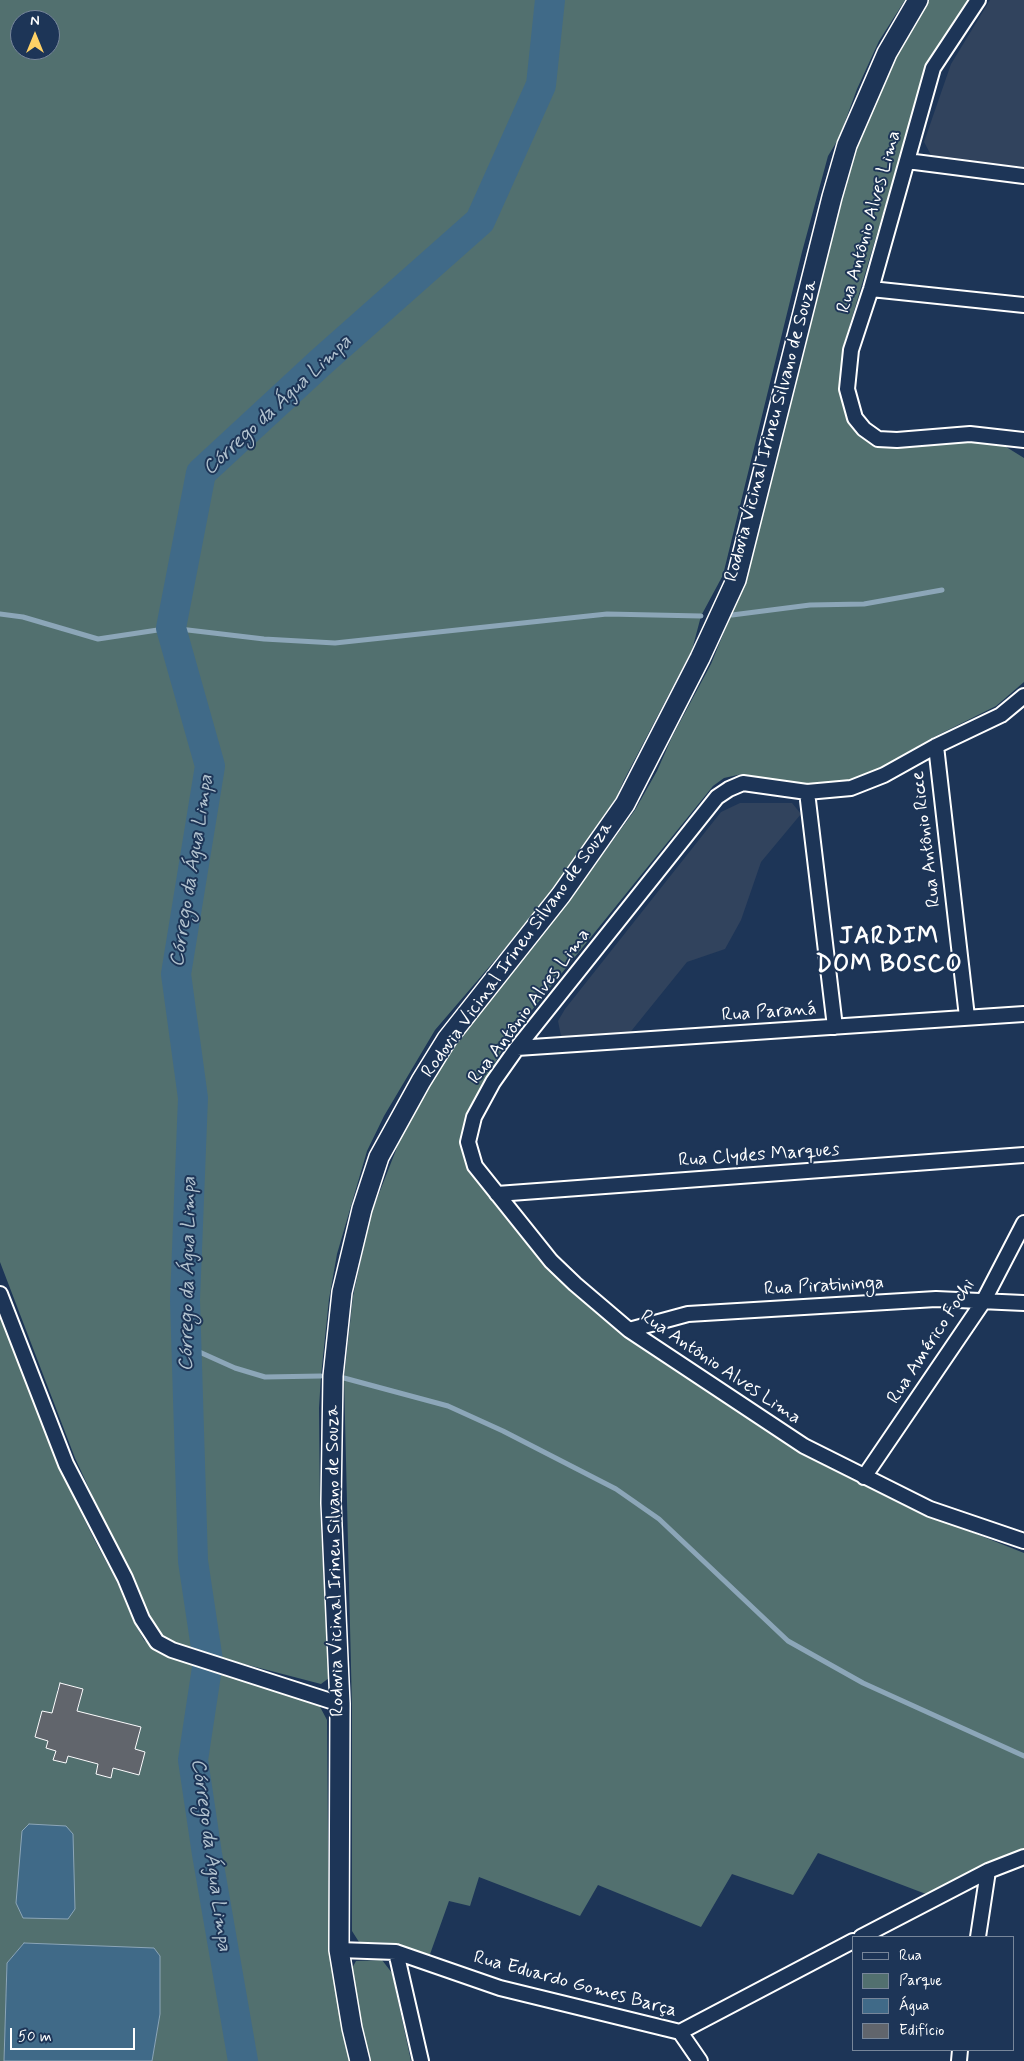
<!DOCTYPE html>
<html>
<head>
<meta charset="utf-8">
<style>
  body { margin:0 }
  #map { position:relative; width:1024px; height:2061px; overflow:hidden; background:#1d3557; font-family:Mynerve,sans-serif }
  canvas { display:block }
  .legend { position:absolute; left:852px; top:1936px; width:162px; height:115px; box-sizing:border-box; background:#1d3557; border:1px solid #77869a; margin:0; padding:6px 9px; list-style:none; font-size:15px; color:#fff }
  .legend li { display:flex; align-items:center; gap:10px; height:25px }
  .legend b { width:25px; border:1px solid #77869a }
  .north { position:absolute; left:10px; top:10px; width:50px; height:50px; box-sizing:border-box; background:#1d3557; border:1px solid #77869a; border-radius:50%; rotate:0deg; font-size:14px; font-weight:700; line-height:20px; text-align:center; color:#fff }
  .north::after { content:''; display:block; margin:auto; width:18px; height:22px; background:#ffd166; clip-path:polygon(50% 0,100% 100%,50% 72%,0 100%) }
  .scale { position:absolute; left:10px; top:2028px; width:125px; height:22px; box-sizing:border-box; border:2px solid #fff; border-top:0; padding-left:6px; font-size:15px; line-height:18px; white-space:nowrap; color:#fff; -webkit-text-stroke:4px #1d3557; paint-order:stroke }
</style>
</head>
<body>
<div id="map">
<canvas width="1024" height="2061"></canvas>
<ul class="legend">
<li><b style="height:6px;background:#1d3557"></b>Rua</li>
<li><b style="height:14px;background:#52706f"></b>Parque</li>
<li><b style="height:14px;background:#406a88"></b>Água</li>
<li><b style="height:14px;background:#61656c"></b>Edifício</li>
</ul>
<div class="north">N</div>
<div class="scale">50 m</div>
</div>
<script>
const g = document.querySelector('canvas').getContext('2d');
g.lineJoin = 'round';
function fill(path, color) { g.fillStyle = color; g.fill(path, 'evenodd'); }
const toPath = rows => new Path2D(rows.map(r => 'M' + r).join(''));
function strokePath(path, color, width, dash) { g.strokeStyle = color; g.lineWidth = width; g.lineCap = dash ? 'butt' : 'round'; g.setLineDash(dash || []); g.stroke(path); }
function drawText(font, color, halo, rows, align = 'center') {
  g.font = font + ' Mynerve,sans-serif'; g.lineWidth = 4; g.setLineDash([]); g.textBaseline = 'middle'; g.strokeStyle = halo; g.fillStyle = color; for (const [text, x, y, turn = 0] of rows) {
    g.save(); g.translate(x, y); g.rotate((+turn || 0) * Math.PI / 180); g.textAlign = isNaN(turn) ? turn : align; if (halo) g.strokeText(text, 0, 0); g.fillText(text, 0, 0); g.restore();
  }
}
fill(toPath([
  [990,0,1024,0,1024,167,931,155,924,142,951,64],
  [740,803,792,803,801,814,761,862,741,920,725,949,687,962,628,1035,571,1040,561,1036,558,1021,565,1009,721,812]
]), '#31435d');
fill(toPath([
  [0,0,905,0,879,41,857,89,839,138,828,156,802,252,723,575,701,616,692,650,624,780,614,803,586,847,556,889,435,1030,384,1116,367,1151,337,1254,329,1299,321,1376,319,1408,320,1508,329,1678,321,1684,175,1646,163,1638,149,1618,75,1458,0,1262],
  [20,20,50,20,50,50,20,50],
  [927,0,971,0,927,66,842,351,842,390,850,419,863,437,876,446,895,447,969,442,1003,445,1024,458,1024,682,996,706,932,738,880,768,850,780,806,785,742,774,724,778,713,786,507,1041,468,1112,461,1141,470,1168,492,1201,541,1261,620,1330,797,1450,861,1484,926,1514,1024,1553,1024,1849,989,1862,926,1894,818,1853,793,1895,732,1874,701,1927,598,1885,580,1916,479,1877,470,1906,449,1901,429,1957,392,1943,359,1942,352,1931,352,1708,344,1378,353,1296,371,1214,403,1132,451,1047,600,858,635,810,657,771,672,737,711,664,744,583,850,163,871,101],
  [0,1316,58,1466,94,1539,116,1580,134,1622,144,1640,158,1651,172,1657,318,1703,327,1720,329,1952,350,2061,152,2061,160,2014,160,1956,154,1949,24,1943,7,1963,4,2061,0,2061],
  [60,1683,83,1689,76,1717,102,1717,141,1727,139,1736,132,1734,128,1747,145,1752,139,1775,113,1768,110,1778,96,1774,98,1764,68,1756,66,1763,54,1760,56,1751,46,1748,48,1741,35,1737,42,1711,58,1715,63,1693,57,1691],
  [382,1960,392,1973,411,2061,368,2061,350,1972,356,1961]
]), '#52706f');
const water = toPath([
  [29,1824,66,1826,73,1834,75,1909,68,1919,23,1918,16,1903,22,1831,29,1824],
  [24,1943,154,1948,160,1956,160,2014,152,2061,4,2061,7,1963,24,1943]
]);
fill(water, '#406a88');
strokePath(water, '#8ca6b8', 1);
strokePath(toPath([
  [0,614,23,617,98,639,171,628,264,639,335,643,607,614,701,616],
  [732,615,810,605,864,604,942,590],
  [186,1346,235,1368,265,1377,321,1376],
  [344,1378,448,1406,503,1431,616,1489,659,1519,788,1641,863,1683,1024,1756]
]), '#8ca6b8', 5);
strokePath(toPath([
  [243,2061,207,1854,193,1760,208,1661,193,1561,185,1300,193,1098,176,974,210,766,171,628,201,473,321,362,480,221,541,85,550,0]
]), '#406a88', 30);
const building = toPath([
  [60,1683,83,1689,77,1711,141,1727,135,1749,145,1752,139,1775,113,1768,111,1778,96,1774,98,1764,68,1756,66,1763,53,1760,56,1751,46,1748,48,1741,35,1737,42,1711,52,1713,60,1683]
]);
fill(building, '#61656c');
strokePath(building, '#fff', 1);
const minor = toPath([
  [978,0,933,68,871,289,851,350,847,389,855,418,864,429,878,439,897,440,970,434,1024,440],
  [907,161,1024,176],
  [871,289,1024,305],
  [1024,696,1001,715,936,746,884,775,851,788,807,792,743,783,729,789,717,797,517,1048,493,1082,474,1117,468,1142,475,1166,551,1261,575,1284,629,1330,804,1446,930,1509,1024,1541],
  [936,746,967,1017],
  [807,792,835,1027],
  [517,1048,1024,1014],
  [497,1194,1024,1155],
  [0,1294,66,1464,125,1578,142,1619,157,1642,172,1650,340,1704],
  [629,1330,688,1314,936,1299,1024,1303],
  [864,1477,983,1302,1024,1223],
  [861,1937,988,1871,1024,1857],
  [978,1937,988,1871],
  [339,1950,396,1952,500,1988,680,2032,700,2061],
  [396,1952,421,2061],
  [680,2032,853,1941],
  [959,2061,960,2050]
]);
const secondary = toPath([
  [360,2061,352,2028,339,1950,340,1704,331,1503,333,1376,342,1292,362,1209,379,1157,421,1081,447,1039,561,895,625,804,700,658,736,580,832,197,847,145,887,53,918,0]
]);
strokePath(minor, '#fff', 18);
strokePath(secondary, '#fff', 22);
strokePath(minor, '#1d3557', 14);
strokePath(secondary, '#1d3557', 19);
drawText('19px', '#fff', '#1d3557', [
  ["Rua Antônio Alves Lima",870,222,-74],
  ["Rodovia Vicinal Irineu Silvano de Souza",772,431,-75],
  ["Rua Antônio Ricce",927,839,-97],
  ["Rodovia Vicinal Irineu Silvano de Souza",518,950,-54],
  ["Rua Antônio Alves Lima",530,1007,-53],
  ["Rua Paraná",769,1013,-4],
  ["Rua Clydes Marques",759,1156,-4],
  ["Rua Piratininga",824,1287,-3],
  ["Rua Américo Fochi",932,1342,-57],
  ["Rua Antônio Alves Lima",720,1368,34],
  ["Rodovia Vicinal Irineu Silvano de Souza",336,1561,-91],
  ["Rua Eduardo Gomes Barça",575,1985,15]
]);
drawText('italic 20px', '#b3c3cf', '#1d3557', [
  ["Córrego da Água Limpa",278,406,-43],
  ["Córrego da Água Limpa",193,871,-81],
  ["Córrego da Água Limpa",189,1274,-89],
  ["Córrego da Água Limpa",210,1855,82]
]);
g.letterSpacing = '1px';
drawText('bold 24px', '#fff', '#1d3557', [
  ["JARDIM",889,938],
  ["DOM BOSCO",889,966]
]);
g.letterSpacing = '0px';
</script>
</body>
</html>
